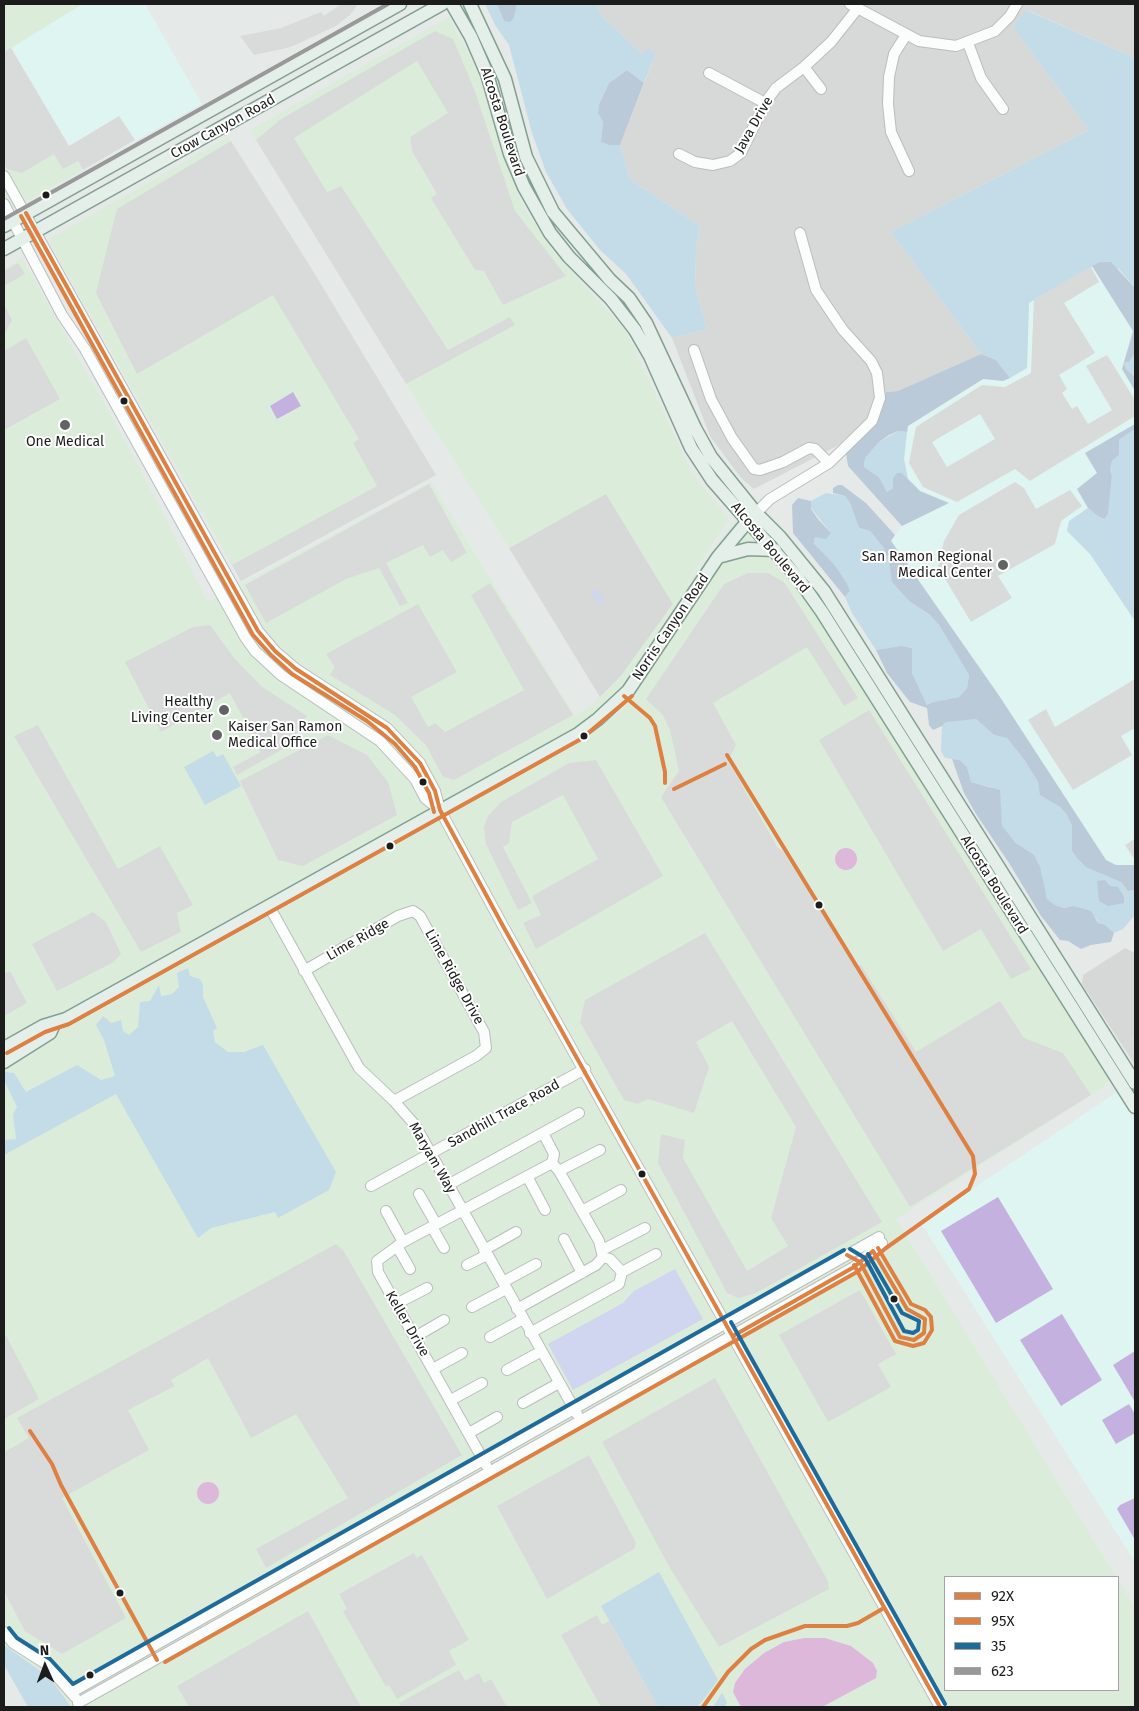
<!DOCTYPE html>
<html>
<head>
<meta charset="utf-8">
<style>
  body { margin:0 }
  #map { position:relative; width:1139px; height:1711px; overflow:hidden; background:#e5eae8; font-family:"Fira Sans",sans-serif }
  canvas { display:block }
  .frame { position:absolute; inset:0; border:5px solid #1c1c1c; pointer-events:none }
  .legend { position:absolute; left:944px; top:1576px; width:175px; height:115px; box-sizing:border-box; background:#fff; border:1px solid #a4a4a4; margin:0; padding:6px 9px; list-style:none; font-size:15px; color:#1c1c1c }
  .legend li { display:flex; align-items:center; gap:10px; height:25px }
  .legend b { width:25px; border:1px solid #a4a4a4 }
  .north { position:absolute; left:20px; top:1641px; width:50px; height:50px; -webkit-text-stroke:4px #fff; paint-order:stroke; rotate:358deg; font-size:14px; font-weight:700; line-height:20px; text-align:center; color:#1c1c1c }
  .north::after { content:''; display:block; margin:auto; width:18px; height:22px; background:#1c1c1c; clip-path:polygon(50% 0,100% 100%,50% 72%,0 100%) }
</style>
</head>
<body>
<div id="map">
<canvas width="1139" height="1711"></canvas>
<div class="frame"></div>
<ul class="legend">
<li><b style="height:6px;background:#dd8042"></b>92X</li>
<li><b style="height:6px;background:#dd8042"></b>95X</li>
<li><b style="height:6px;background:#1e6b9b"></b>35</li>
<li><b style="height:6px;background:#999"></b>623</li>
</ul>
<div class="north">N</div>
</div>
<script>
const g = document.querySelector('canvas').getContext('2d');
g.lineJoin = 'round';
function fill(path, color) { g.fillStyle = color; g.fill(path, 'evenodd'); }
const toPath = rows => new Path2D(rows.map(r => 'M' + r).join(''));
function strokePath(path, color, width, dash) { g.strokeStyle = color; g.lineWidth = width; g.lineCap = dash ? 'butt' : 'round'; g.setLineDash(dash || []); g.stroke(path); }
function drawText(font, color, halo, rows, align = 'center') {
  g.font = font + ' "Fira Sans",sans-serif'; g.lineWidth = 4; g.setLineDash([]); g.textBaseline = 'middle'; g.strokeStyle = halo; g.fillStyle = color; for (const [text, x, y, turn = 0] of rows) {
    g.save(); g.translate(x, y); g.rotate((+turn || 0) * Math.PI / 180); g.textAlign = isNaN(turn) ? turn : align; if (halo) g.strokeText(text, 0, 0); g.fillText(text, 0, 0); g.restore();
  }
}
fill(toPath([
  [596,4,1135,4,1135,58,1027,10,1013,27,1089,130,891,232,981,354,898,391,886,392,861,425,837,446,754,489,741,478,710,436,672,338,707,329,695,287,696,248,700,226,630,179,620,145,656,54,642,54,602,16],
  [606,493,673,604,621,676,600,697,509,548],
  [1135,1036,1135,1065,1122,1045]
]), '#d6d9d8');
fill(toPath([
  [4,4,83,4,12,48,83,170,4,214],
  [449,17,481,78,501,153,522,204,553,251,626,331,691,471,729,519,680,593,754,495,1121,1073,1105,1084,1106,1086,896,1219,1116,1577,945,1577,945,1690,1118,1690,1118,1579,1135,1608,1135,1707,28,1707,4,1664,4,269,22,258,130,449,208,602,431,482,575,716,598,700,621,676,673,604,606,494,509,548,406,384,250,130],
  [228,137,310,266,436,475,241,581,51,246,51,238]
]), '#dcecdb');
fill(toPath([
  [83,4,145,4,202,104,83,170,11,48],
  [1092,266,1133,331,1122,369,1135,391,1135,424,1086,453,1097,473,1077,489,1088,508,1069,521,1067,531,1090,554,1135,621,1135,865,1116,865,1106,860,1000,697,891,540,902,526,948,503,920,491,908,479,904,460,908,426,984,379,1003,381,1027,368,1029,303],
  [1117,1092,1135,1121,1135,1562,921,1223]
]), '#dff5f1');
fill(toPath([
  [1125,948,1135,953,1135,1036,1122,1045,1082,984,1083,975]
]), '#d6d8d8');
fill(toPath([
  [485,4,497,4,504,21,514,18,517,4,596,4,602,16,642,54,649,49,656,54,644,83,627,70,609,83,599,104,598,113,603,122,601,142,609,145,620,145,630,179,700,226,696,248,695,287,707,329,672,338,626,274,600,250,567,209,546,172,532,133,509,45,495,25],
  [1026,10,1135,58,1135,288,1119,269,1100,262,1029,303,1027,368,1010,378,996,360,981,354,891,232,1089,130,1013,27],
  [1135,353,1135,377,1126,369,1124,363,1129,362],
  [1135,429,1135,621,1090,554,1067,531,1069,521,1088,508,1099,517,1105,519,1108,514,1112,476,1110,470,1112,461,1119,455,1119,440],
  [898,431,907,432,904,459,908,479,902,473,893,478,893,488,887,492,879,477,864,467,865,458,879,442],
  [826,493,845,496,850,503,859,528,870,531,883,547,889,561,893,582,909,601,930,615,939,625,969,675,967,688,959,697,933,702,927,705,912,673,912,648,901,646,876,650,852,613,845,597,850,591,847,583,834,564,814,545,815,537,831,533,811,508,811,501],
  [976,719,994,735,1007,738,1025,761,1038,782,1041,795,1060,807,1067,815,1072,826,1072,851,1121,882,1128,891,1135,890,1135,915,1123,929,1114,933,1104,924,1098,923,1096,918,1073,906,1064,908,1055,905,1047,899,1034,855,1024,850,1005,832,1002,826,1000,809,991,787,971,782,967,767,960,760,945,758,941,751,942,726,946,722,953,720],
  [213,751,217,757,223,754,241,786,205,805,184,767],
  [188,968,190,976,200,979,203,985,203,997,217,1028,213,1031,215,1042,228,1052,244,1052,263,1045,336,1172,329,1190,278,1218,275,1212,211,1228,198,1238,116,1094,4,1155,4,1140,16,1139,13,1114,17,1107,4,1080,4,1072,14,1073,26,1092,77,1065,101,1080,115,1076,104,1040,96,1025,103,1016,111,1023,121,1020,123,1031,129,1035,138,1027,140,1002,150,1001,159,985,161,996,172,994,179,987,177,973],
  [659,1572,718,1680,701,1703,695,1707,658,1707,601,1606],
  [4,1645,50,1678,71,1707,28,1707,4,1665],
  [722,1693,727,1702,725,1707,713,1707]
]), '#c4dce7');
fill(toPath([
  [497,4,517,4,514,18,510,22,504,21],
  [627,70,644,83,620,145,609,145,601,142,603,122,598,113,599,104,609,83],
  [1100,262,1111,262,1135,288,1135,353,1129,362,1124,363,1126,369,1135,377,1135,391,1122,369,1133,331,1092,266],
  [981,354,996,360,1010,378,1003,381,983,379,908,426,907,432,898,431,889,435,879,442,865,458,864,467,879,477,887,492,893,488,893,478,897,473,902,473,920,491,949,503,902,526,848,466,846,453,884,401,886,392,898,391],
  [1135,424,1135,429,1119,440,1119,455,1112,461,1110,470,1112,476,1108,514,1105,519,1099,517,1088,508,1077,489,1097,473,1085,453],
  [838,485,842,485,866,503,895,535,891,541,1000,697,1106,860,1116,865,1135,865,1135,890,1128,891,1121,882,1086,867,1078,859,1072,851,1072,826,1067,815,1060,807,1040,795,1038,782,1025,761,1007,738,994,735,976,719,946,722,942,726,933,730,929,725,927,708,910,702,887,673,876,650,901,646,912,648,912,673,927,705,933,702,959,697,967,688,969,675,939,625,930,615,909,601,892,582,889,561,883,547,870,531,859,528,850,503,845,496,833,493,833,488],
  [798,498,811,501,811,509,818,519,831,533,826,539,815,537,814,544,834,564,847,583,850,591,845,597,793,533,792,505],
  [952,759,960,760,967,767,971,782,1000,790,1002,826,1016,843,1034,855,1040,867,1047,899,1055,905,1064,908,1073,906,1091,911,1098,923,1104,924,1114,933,1111,942,1091,945,1081,949,1068,941,1060,940,1041,916,1009,863,976,814,964,793],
  [1105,880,1110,886,1118,887,1124,897,1124,903,1108,906,1099,901,1097,881]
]), '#bbcad8');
fill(toPath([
  [596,588,604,599,600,604,590,591],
  [675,1269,703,1319,573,1390,548,1344,623,1303,634,1291]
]), '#d0d5f0');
fill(toPath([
  [293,392,301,406,277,419,270,406],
  [998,1197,1053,1289,996,1323,941,1231],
  [1062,1314,1102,1380,1061,1406,1020,1340],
  [1135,1351,1135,1402,1113,1365],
  [1129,1404,1135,1414,1135,1433,1116,1444,1102,1420],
  [1135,1498,1135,1540,1117,1509,1120,1505]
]), '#c5b1e0');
fill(toPath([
  [341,4,358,4,350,15,336,26,291,47,254,55,240,36,281,28,321,12,324,16],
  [435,31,453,39,474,89,515,211,566,276,503,305,484,271,475,270,431,198,437,194,412,151,410,137,448,113,417,61,294,138,327,192,341,186,448,350,510,317,515,325,406,384,256,140,281,119],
  [11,48,69,146,119,116,135,140,83,170,78,161,63,169,54,154,22,173,7,169,4,164,4,52],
  [231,141,310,266,436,475,241,581,232,565,377,486,353,443,359,439,273,295,137,374,96,293,117,209],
  [18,263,25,274,4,286,4,271],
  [1091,267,1099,282,1064,303,1095,353,1059,375,1067,389,1062,393,1072,409,1077,406,1088,424,1112,410,1086,366,1107,355,1135,400,1135,416,1030,481,1015,469,957,502,923,487,909,463,916,427,982,385,1005,387,1031,373,1034,299],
  [980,414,995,439,947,467,932,442],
  [4,304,12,320,4,335],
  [26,338,60,399,4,430,4,351],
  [1015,482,1024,488,1036,509,1070,490,1082,506,1061,521,1055,544,998,576,1012,598,971,622,938,567,944,541,959,515],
  [429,484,467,553,451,562,443,550,430,557,423,545,386,563,408,603,400,606,379,568,346,579,266,623,245,585],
  [748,573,768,573,784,582,858,698,844,706,807,647,713,703,736,745,728,761,778,848,783,851,854,965,861,965,916,1052,1000,1001,1024,1038,1063,1053,1091,1095,910,1207,661,797,679,771,670,730,663,715,646,699,724,584],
  [490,583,573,715,454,780,443,777,426,745,395,715,330,675,335,667,326,654,418,604,457,672,411,697,428,727,435,723,445,732,524,690,471,595],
  [210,625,234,658,261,686,307,716,290,745,237,775,233,767,261,752,230,693,161,732,125,662,193,627],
  [1135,679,1135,728,1121,736,1132,755,1073,790,1028,720,1046,709,1055,727],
  [869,710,1031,969,1011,979,981,929,943,951,819,740],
  [38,725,118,869,160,846,193,905,177,913,181,932,141,952,14,736],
  [328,735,367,755,388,782,397,815,303,866,278,860,240,781],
  [596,760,663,876,536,949,523,923,541,915,532,896,598,859,563,795,512,822,509,843,503,847,532,903,518,910,486,844,484,827,488,816,501,802,569,763],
  [1135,839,1135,860,1125,845],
  [93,912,106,922,121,954,112,963,57,991,32,944],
  [705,933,882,1222,756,1293,738,1298,727,1293,658,1163,661,1134,685,1140,683,1158,747,1271,788,1246,771,1218,796,1127,732,1021,696,1042,709,1067,694,1113,648,1099,638,1104,624,1100,580,1022,585,1000],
  [10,971,27,1003,4,1016,4,974],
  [336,1244,343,1250,462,1455,266,1568,256,1549,348,1498,296,1414,251,1438,208,1358,171,1380,175,1386,128,1410,149,1450,62,1498,126,1618,62,1654,25,1631,4,1591,4,1452,29,1438,17,1418],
  [860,1290,896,1354,878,1364,891,1387,828,1422,779,1335],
  [4,1332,39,1399,4,1419],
  [715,1378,828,1581,829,1589,719,1647,670,1568,602,1442],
  [589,1455,636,1543,634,1549,547,1599,497,1506],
  [414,1553,416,1558,422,1555,469,1640,449,1651,456,1665,397,1699,389,1685,386,1687,343,1611,347,1609,339,1594],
  [308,1611,361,1707,189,1707,177,1686],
  [597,1615,602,1625,609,1621,658,1707,601,1707,561,1635],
  [459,1670,465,1681,479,1673,484,1683,491,1679,507,1707,401,1707,399,1703]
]), '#d8dbda');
fill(toPath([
  '835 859a11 11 0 1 1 22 0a11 11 0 1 1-22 0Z',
  '197 1493a11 11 0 1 1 22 0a11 11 0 1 1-22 0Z',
  [804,1638,825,1638,851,1646,873,1663,877,1671,876,1678,822,1707,741,1707,733,1692,735,1683,745,1669,764,1653,784,1642]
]), '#ddb8db');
const minor = toPath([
  [850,4,919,41,956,46,995,31,1010,16,1017,4],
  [906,35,894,54,889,77,888,104,891,132,909,171],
  [968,43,981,78,1003,109],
  [804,67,821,89],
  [709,73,765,103],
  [679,154,695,162,713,165,730,161,741,153,765,103,776,88,804,67,831,42,858,8],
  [4,176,258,631,275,651,296,669,387,728,420,763,435,791,440,810,503,926,940,1707],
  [4,204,62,315,85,349,245,637,255,651,281,675,380,741,415,779,425,798,440,810],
  [694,350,711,399,732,438,754,469,760,470,783,462,809,448,815,449,829,463],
  [756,513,770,499,829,463,872,421,880,398,877,373,871,361,843,330,816,290,800,233],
  [269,906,359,1068,394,1101,415,1125,577,1414],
  [304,971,398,916,413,911,420,916,484,1032,486,1048,476,1056,394,1101],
  [543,1133,554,1154,552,1163],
  [559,1171,600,1150],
  [527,1176,545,1210],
  [448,1185,579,1113],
  [371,1186,585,1069],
  [419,1194,436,1224],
  [386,1211,403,1242],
  [582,1211,621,1190],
  [432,1227,444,1248],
  [564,1239,582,1273],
  [397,1246,410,1269],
  [484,1250,516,1232],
  [602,1250,645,1228],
  [467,1265,487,1255],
  [622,1272,656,1254],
  [503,1282,536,1264],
  [396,1304,427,1288],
  [472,1307,506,1289],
  [530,1333,619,1284,622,1272,610,1259,603,1257],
  [415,1337,444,1320],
  [490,1337,523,1319],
  [433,1369,462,1353],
  [507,1370,540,1352],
  [451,1400,482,1383],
  [523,1403,559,1383],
  [469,1433,497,1417],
  [486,1465,378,1272,377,1261,403,1242,552,1163,559,1171,599,1241,603,1257,596,1265,517,1309],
  [4,1632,13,1643,46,1664,75,1697],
  [72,1692,879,1237],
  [78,1703,854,1267,882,1243]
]);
const major = toPath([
  [452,4,471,37,487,74,510,154,524,187,550,233,569,257,611,299,635,330,650,356,691,448,712,480,798,578,822,612,1135,1107],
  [470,4,505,79,526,157,553,212,610,280,629,298,646,323,695,428,711,457,756,513,780,537,824,591,1135,1083],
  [4,226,400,4],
  [4,249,442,4],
  [718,557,748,549,775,550],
  [4,1048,43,1026,66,1019,578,734,598,719,628,691,718,557,752,516],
  [4,1062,50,1033,54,1024]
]);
strokePath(minor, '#bbbdbd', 12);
strokePath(major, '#839f91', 15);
strokePath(minor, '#fbfcfc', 10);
strokePath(major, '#e3efe8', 12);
strokePath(toPath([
  [26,213,258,631,275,651,296,669,387,728,420,763,435,791,440,810,503,926,940,1707],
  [847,1255,860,1262,900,1337,914,1340,924,1333,925,1319,907,1309,873,1251],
  [733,1336,854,1267,873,1251],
  [703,1707,728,1672,751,1649,765,1640,805,1626,847,1626,858,1623,884,1608]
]), '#dd8042', 4);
strokePath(toPath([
  [21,216,253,635,271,655,292,674,367,721,395,744,415,767,429,793,434,812],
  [624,696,650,718,655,726,665,772,665,783],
  [674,789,725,764],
  [7,1053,45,1032,69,1024,581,739,632,696],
  [854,1265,895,1341,913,1346,924,1343,932,1330,931,1317,925,1310,911,1304,878,1248],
  [30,1431,52,1464,61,1485,157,1660],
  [165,1662,857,1272,886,1248,969,1189,975,1174,973,1156,727,755]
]), '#dd8042', 4);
strokePath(toPath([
  [850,1249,865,1258,904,1331,913,1333,918,1330,919,1321,902,1313,868,1254],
  [731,1322,945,1704],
  [9,1628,17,1638,50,1659,73,1684,844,1250]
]), '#1e6b9b', 4);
strokePath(toPath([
  [4,219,388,4]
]), '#999', 4);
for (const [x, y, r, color] of [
  [46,195,4.5,"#1c1c1c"],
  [124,401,4.5,"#1c1c1c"],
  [65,425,6,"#626463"],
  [1003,565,6,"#626463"],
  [224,710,6,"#626463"],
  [217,735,6,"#626463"],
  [584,736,4.5,"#1c1c1c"],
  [423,782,4.5,"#1c1c1c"],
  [390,846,4.5,"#1c1c1c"],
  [819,905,4.5,"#1c1c1c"],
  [642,1174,4.5,"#1c1c1c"],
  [894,1299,4.5,"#1c1c1c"],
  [120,1593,4.5,"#1c1c1c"],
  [90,1675,4.5,"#1c1c1c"]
]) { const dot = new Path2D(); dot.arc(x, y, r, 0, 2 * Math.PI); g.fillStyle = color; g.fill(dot); strokePath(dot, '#fff', 2); }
drawText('14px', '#1c1c1c', '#fff', [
  ["Alcosta Boulevard",502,122,72],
  ["Java Drive",754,125,-60],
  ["Crow Canyon Road",223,127,-29],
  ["Alcosta Boulevard",770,548,50],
  ["Norris Canyon Road",671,627,-56],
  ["Alcosta Boulevard",994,885,58],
  ["Lime Ridge",358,940,-30],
  ["Lime Ridge Drive",454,977,61],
  ["Sandhill Trace Road",504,1114,-29],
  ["Maryam Way",432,1158,60],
  ["Keller Drive",407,1324,60]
]);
drawText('14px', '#1c1c1c', '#fff', [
  ["One Medical",65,442,"center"],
  ["San Ramon Regional",992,557],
  ["Medical Center",992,573],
  ["Healthy",213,702],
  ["Living Center",213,718],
  ["Kaiser San Ramon",228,727,"left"],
  ["Medical Office",228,743,"left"]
], 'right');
</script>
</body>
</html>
